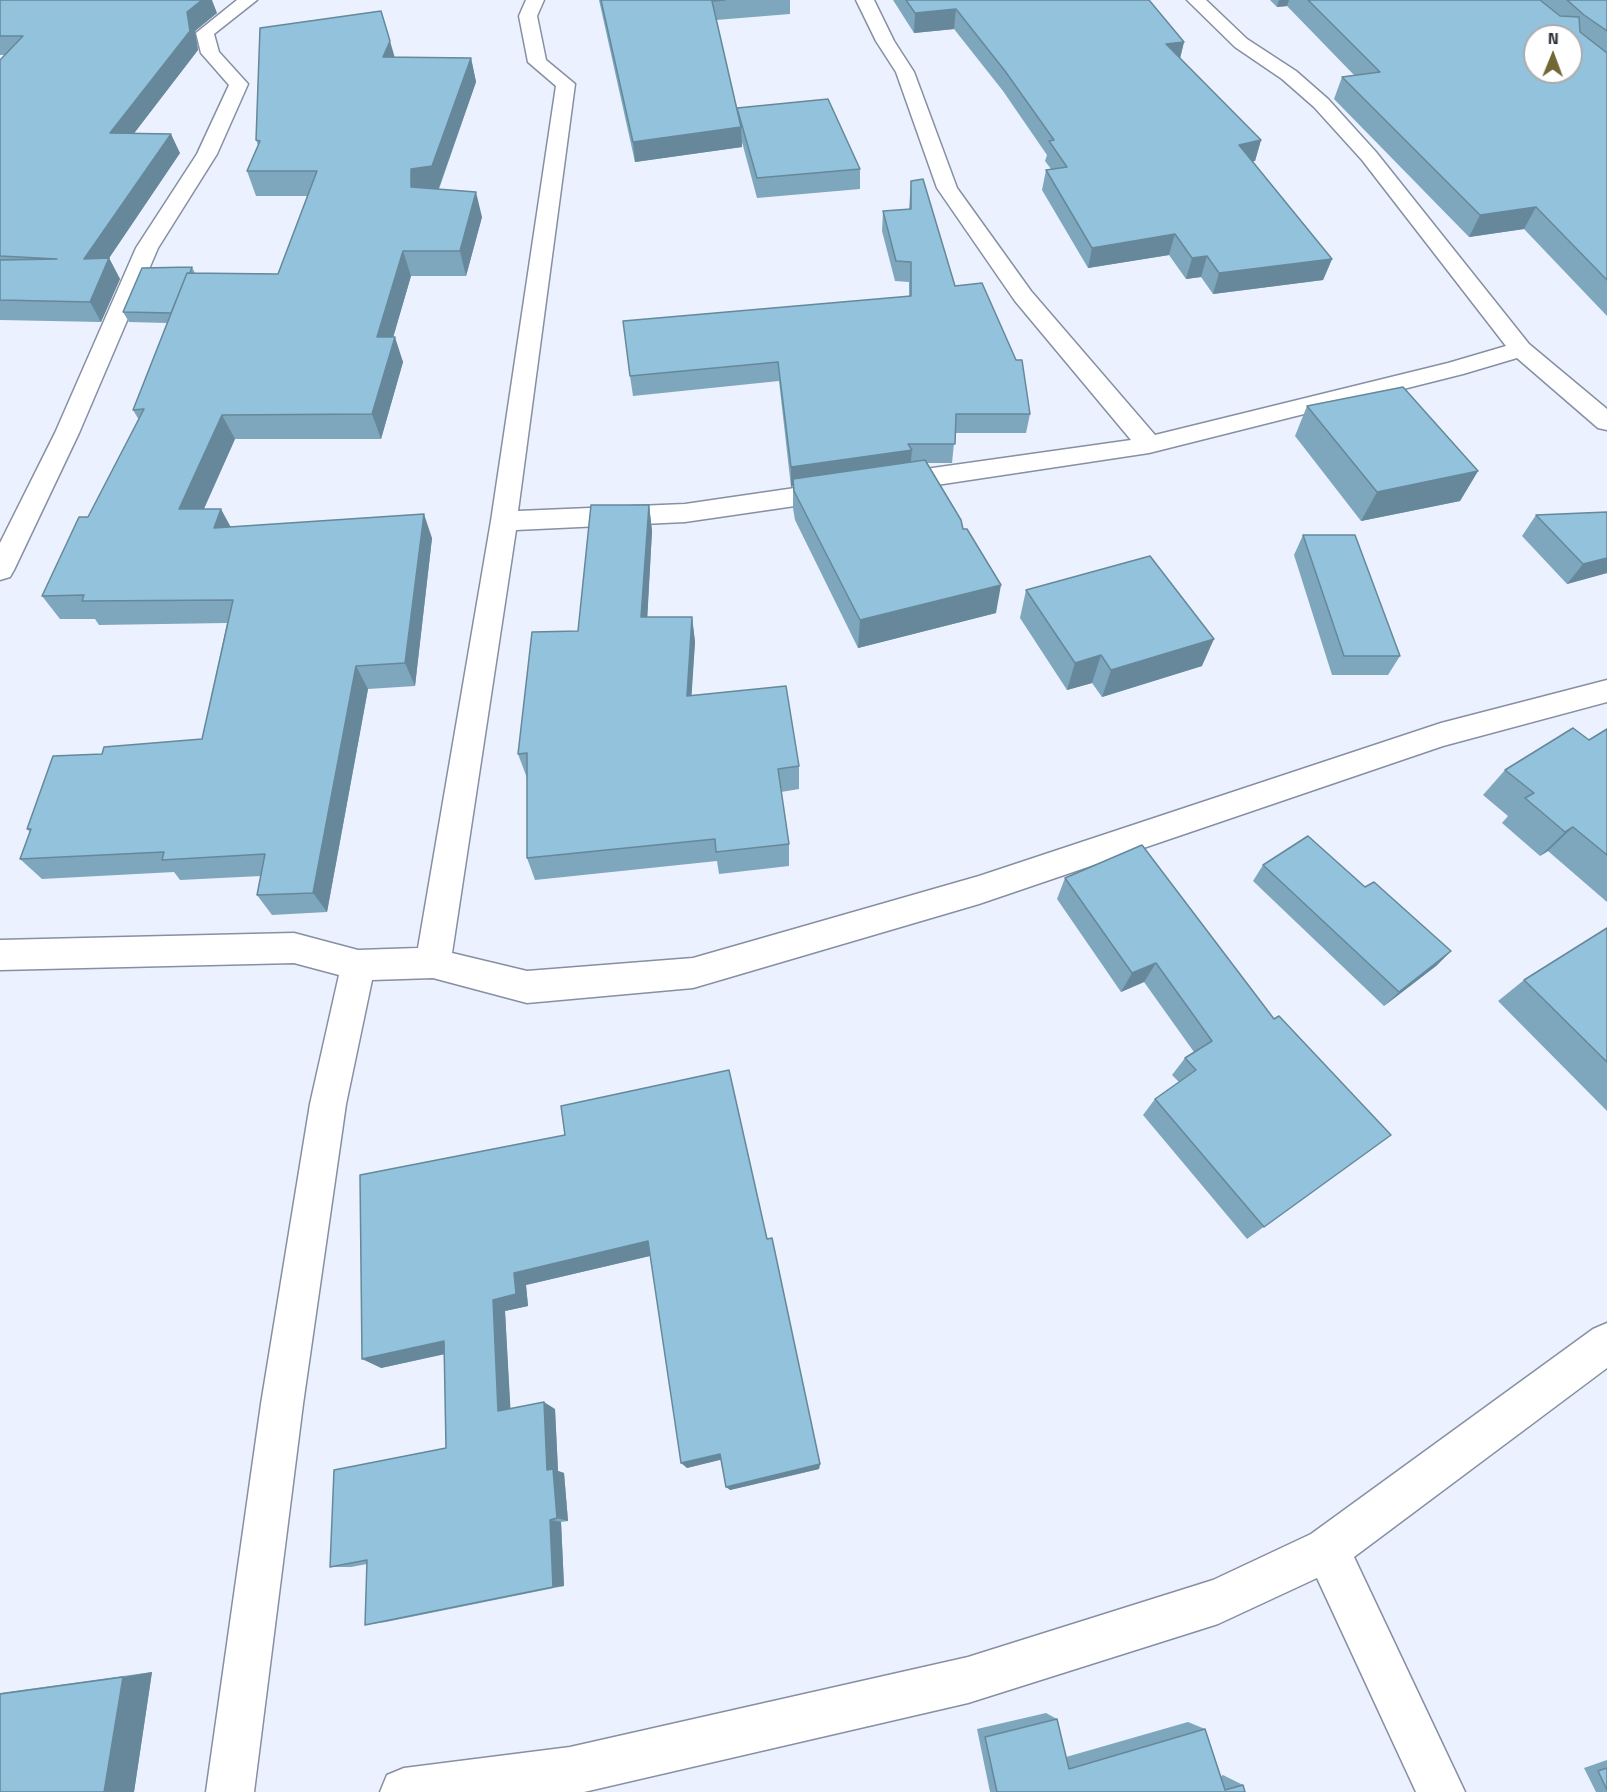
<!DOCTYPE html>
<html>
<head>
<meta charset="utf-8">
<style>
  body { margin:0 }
  #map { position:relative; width:1607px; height:1792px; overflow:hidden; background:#ebf1fe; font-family:"Titillium Web",sans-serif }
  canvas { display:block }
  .north { position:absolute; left:1523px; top:24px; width:60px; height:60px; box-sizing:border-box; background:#fff; border:2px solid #aaacaf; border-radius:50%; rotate:1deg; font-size:16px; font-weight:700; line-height:24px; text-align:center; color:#2b2f37 }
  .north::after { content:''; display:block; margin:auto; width:21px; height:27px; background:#736835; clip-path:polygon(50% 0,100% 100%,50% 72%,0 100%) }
</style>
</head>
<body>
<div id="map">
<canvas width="1607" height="1792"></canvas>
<div class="north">N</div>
</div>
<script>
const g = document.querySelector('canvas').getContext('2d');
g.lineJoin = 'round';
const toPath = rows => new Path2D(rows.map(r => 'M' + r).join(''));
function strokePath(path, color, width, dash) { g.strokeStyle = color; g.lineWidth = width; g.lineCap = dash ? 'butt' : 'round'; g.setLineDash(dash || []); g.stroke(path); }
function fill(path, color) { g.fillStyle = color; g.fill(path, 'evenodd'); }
const minor = toPath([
  [237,0,257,0,214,34,219,52,248,84,217,154,158,248,79,433,14,570,10,577,0,580,0,543,55,433,136,248,197,154,229,85,201,53,196,33,237,0],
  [526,0,544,0,537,16,546,60,575,84,518,511,685,504,836,482,845,485,849,491,845,497,836,500,685,522,516,530,452,953,527,971,693,958,979,876,1441,723,1607,680,1607,702,1443,746,979,904,693,988,527,1003,433,978,372,980,346,1104,303,1404,254,1792,206,1792,261,1404,310,1104,339,975,294,963,0,970,0,940,294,933,358,950,418,948,491,521,556,86,528,62,519,16,526,0],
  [856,0,874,0,894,41,914,72,957,188,1031,291,1155,435,1448,363,1506,346,1362,160,1314,107,1282,79,1235,47,1187,0,1206,0,1247,39,1296,71,1328,99,1376,152,1529,344,1607,409,1607,430,1598,428,1517,358,1463,374,1149,453,890,492,881,489,877,483,881,477,890,474,1131,440,1015,301,937,188,896,72,876,41,856,0],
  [1607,1323,1607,1368,1354,1557,1465,1792,1416,1792,1317,1578,1218,1624,968,1703,584,1792,380,1792,387,1775,404,1768,570,1747,968,1657,1213,1580,1311,1534,1593,1329,1607,1323]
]);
strokePath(minor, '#868fa3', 3);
fill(minor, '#fff');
fill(toPath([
  [0,0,217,13,195,31,198,50,134,133,180,153,109,258,120,279,101,322,0,320,0,60,5,55,0,55],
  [599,0,790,0,790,14,716,20,737,110,860,169,860,189,757,198,742,142,742,147,635,162],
  [893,0,1149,0,1184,42,1180,59,1261,140,1255,161,1252,161,1332,259,1323,280,1213,294,1201,277,1186,279,1169,255,1088,268,1042,190,1046,170,1051,169,1045,161,1047,155,1003,91,954,29,914,33],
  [1270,0,1607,0,1607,316,1524,229,1469,237,1334,99,1342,77,1354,75,1287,6,1277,7],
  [394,57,471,58,476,82,439,189,482,217,466,276,411,276,393,337,403,362,381,439,235,439,204,509,231,527,432,538,415,686,368,689,327,912,272,915,257,895,261,876,180,880,174,872,42,879,20,859,30,832,27,829,102,754,202,739,227,623,99,625,95,619,60,619,42,596,88,517,139,420,133,410,167,323,129,322,123,312,192,267,195,273,278,274,308,196,256,196,247,171,258,145,256,140],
  [911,181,955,286,1030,414,1026,433,955,433,952,463,927,463,963,529,996,613,858,648,795,520,793,508,793,486,791,487,779,381,633,396,630,376,909,296,909,282,895,281,882,231,883,211,909,209],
  [1307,406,1478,471,1460,501,1361,521,1295,436],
  [649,505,652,531,647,617,692,617,695,642,691,695,799,766,799,789,781,792,789,844,789,866,719,874,717,861,535,880,527,858,527,778,518,754,578,631],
  [1607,512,1607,573,1567,584,1522,536,1536,515],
  [1303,535,1400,656,1388,675,1332,675,1294,555],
  [1026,590,1202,666,1102,697,1092,683,1067,690,1020,618],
  [1607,729,1607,902,1548,851,1540,856,1502,823,1508,816,1483,795,1505,770,1589,740],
  [1263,865,1365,887,1451,951,1436,966,1384,1006,1253,881],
  [1065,878,1274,1019,1391,1135,1247,1239,1143,1115,1155,1099,1179,1082,1172,1075,1185,1058,1194,1052,1144,982,1121,992,1057,899],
  [1607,928,1607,1111,1498,1001,1524,980],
  [360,1175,767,1239,820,1464,819,1469,730,1490,721,1459,687,1468,650,1256,526,1285,528,1306,505,1311,510,1408,555,1409,558,1471,564,1473,568,1521,561,1522,564,1586,386,1622,365,1625,367,1564,351,1567,330,1567,446,1448,444,1354,381,1368],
  [152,1672,134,1792,0,1792,0,1693],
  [1046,1713,1057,1719,1066,1757,1188,1722,1205,1729,1221,1776,1223,1775,1243,1785,1245,1792,990,1792,977,1729],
  [1607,1760,1607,1792,1596,1792,1584,1768]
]), '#7ea7bd');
fill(toPath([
  [192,0,212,0,217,13,195,31,198,50,119,153,110,133,187,12],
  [1279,0,1289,0,1287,6,1277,7],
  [956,9,954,29,914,33,915,13],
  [390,41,397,65,383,57],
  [1184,42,1179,62,1166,44],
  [471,58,476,82,438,190,411,187,411,169],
  [741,127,742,147,635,162,633,142],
  [171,134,180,153,95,279,84,259],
  [1261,140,1255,161,1233,166,1239,145],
  [476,192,482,217,466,276,460,251],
  [1536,207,1524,229,1469,237,1480,215],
  [1175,234,1169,255,1088,268,1092,248],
  [403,251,411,276,386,362,377,337],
  [1207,256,1201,277,1186,279,1192,258],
  [109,258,120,279,101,322,90,302],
  [1332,259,1323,280,1213,294,1219,273],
  [395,337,403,362,381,439,372,414],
  [222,415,235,439,193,533,179,509],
  [912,450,910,469,793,479,793,486,791,487,791,467],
  [1478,471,1460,501,1361,521,1377,492],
  [649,505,652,531,646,642,641,617],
  [221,509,234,533,214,528],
  [424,514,432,538,415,686,405,663],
  [1607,558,1607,573,1567,584,1583,564],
  [1001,585,996,613,858,648,860,620],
  [692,617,695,642,690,720,687,696],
  [1214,639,1202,666,1102,697,1111,670],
  [1101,655,1092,683,1067,690,1075,663],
  [356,666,368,689,327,912,313,893],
  [1573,827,1548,851,1540,856,1565,832],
  [1451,951,1436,966,1384,1006,1399,992],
  [1156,963,1144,982,1121,992,1132,973],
  [648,1241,654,1255,526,1285,528,1306,505,1311,511,1418,498,1411,493,1300,514,1273],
  [444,1341,459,1351,381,1368,362,1359],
  [544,1402,555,1409,558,1471,564,1473,568,1521,557,1518,547,1470],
  [720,1454,724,1459,687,1468,681,1463],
  [820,1464,819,1469,730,1490,726,1487],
  [550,1520,561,1522,564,1586,553,1587],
  [152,1672,134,1792,104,1792,123,1677]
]), '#66889a');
const building = toPath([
  [0,0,202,0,187,12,190,31,110,133,171,134,84,259,109,258,90,302,0,300,0,260,57,259,0,256,0,60,23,36,0,36,0,0],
  [601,0,725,0,712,1,741,127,633,142,601,0],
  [906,0,1149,0,1184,42,1166,44,1261,140,1239,145,1332,259,1219,273,1207,256,1192,258,1175,234,1092,248,1046,170,1067,167,1049,141,1054,140,1005,71,956,9,915,13,906,0],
  [1308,0,1540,0,1560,16,1579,17,1580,32,1607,53,1607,280,1536,207,1480,215,1342,77,1380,72,1308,0],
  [1535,36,1571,36,1571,72,1535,72,1535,36],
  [1567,0,1607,0,1607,31,1584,15,1567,0],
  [381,11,390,41,383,57,471,58,432,166,411,169,411,187,476,192,460,251,403,251,377,337,395,337,372,414,222,415,179,509,221,509,214,528,424,514,405,663,356,666,313,893,257,895,265,854,162,860,164,852,20,859,31,829,27,829,53,756,102,754,104,747,202,739,233,600,82,601,84,595,42,596,79,517,88,517,144,409,133,410,187,273,278,274,317,171,247,171,260,141,256,140,260,28,381,11],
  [828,99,860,169,757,178,737,108,828,99],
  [923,179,955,286,982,283,1016,360,1022,360,1030,414,956,414,955,444,908,444,912,450,791,467,778,362,630,376,623,321,911,296,911,262,896,261,883,211,911,209,911,181,923,179],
  [192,267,190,273,187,273,171,313,123,312,142,268,192,267],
  [1403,387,1478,471,1377,492,1307,406,1403,387],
  [925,460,961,520,963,529,967,529,1001,585,860,620,794,491,793,479,925,460],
  [591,505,649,505,641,617,692,617,687,696,786,686,799,766,778,769,789,844,716,852,715,839,527,858,527,753,518,754,532,632,578,631,591,505],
  [1607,512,1607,558,1583,564,1536,515,1607,512],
  [1303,535,1355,535,1400,656,1344,656,1303,535],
  [1150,556,1214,639,1111,670,1101,655,1075,663,1026,590,1150,556],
  [1573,728,1589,740,1607,729,1607,855,1573,827,1565,832,1525,798,1534,793,1505,770,1573,728],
  [1308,836,1365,887,1374,882,1451,951,1399,992,1263,865,1308,836],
  [1142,845,1274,1019,1279,1016,1391,1135,1264,1227,1155,1099,1196,1070,1185,1058,1212,1041,1156,963,1132,973,1065,878,1142,845],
  [1607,928,1607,1062,1524,980,1607,928],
  [729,1070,767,1239,772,1238,820,1464,726,1487,720,1454,681,1463,648,1241,514,1273,516,1294,493,1300,498,1411,544,1402,547,1470,553,1469,557,1518,550,1520,553,1587,365,1625,367,1560,330,1567,334,1470,446,1448,444,1341,362,1359,360,1175,565,1135,561,1106,729,1070],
  [123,1677,104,1792,0,1792,0,1694,123,1677],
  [1057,1719,1069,1769,1205,1729,1225,1790,1243,1785,1245,1792,997,1792,985,1737,1057,1719],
  [1607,1768,1607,1790,1598,1771,1607,1768]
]);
fill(building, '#92c2dc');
strokePath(building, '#66889a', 1.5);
</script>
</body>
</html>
